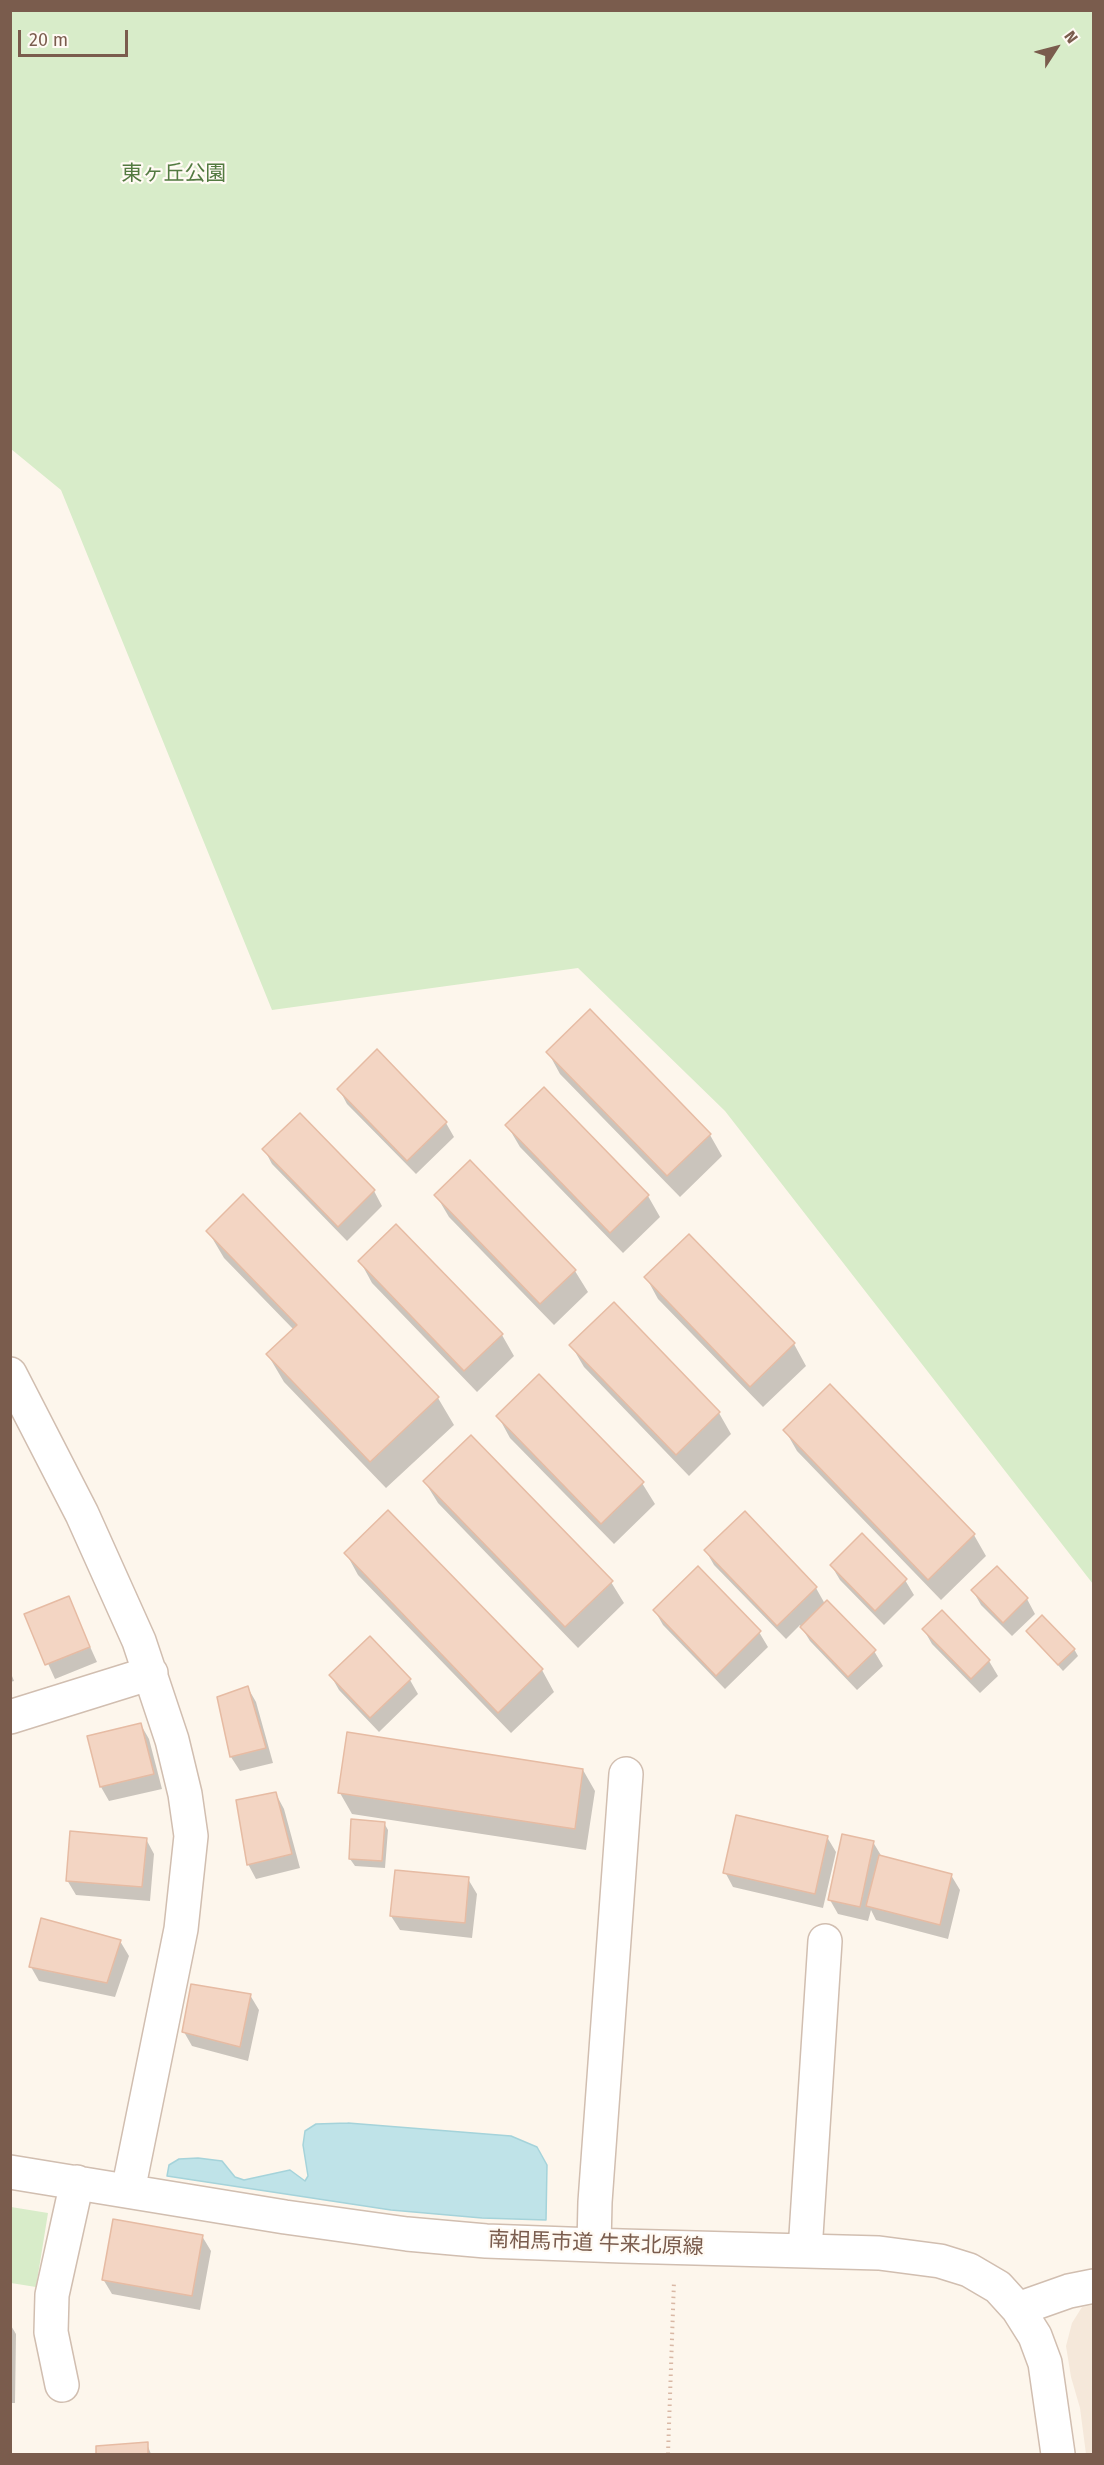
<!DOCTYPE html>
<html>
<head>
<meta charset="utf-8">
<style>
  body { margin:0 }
  #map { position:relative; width:1104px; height:2465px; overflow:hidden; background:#fdf6ec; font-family:"Fira Sans",sans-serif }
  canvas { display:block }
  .frame { position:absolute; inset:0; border:12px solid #7a5c4d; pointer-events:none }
  .north { position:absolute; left:1026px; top:18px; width:60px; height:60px; -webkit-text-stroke:4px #fffaf3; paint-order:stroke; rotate:54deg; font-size:16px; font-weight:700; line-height:24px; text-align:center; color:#7a5c4d }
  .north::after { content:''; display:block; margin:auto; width:21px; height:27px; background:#7a5c4d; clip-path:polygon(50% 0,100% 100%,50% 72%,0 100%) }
  .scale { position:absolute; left:18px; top:30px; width:110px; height:27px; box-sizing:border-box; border:3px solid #7a5c4d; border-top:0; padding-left:8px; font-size:18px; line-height:21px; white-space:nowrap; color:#7a5c4d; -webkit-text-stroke:4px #fffaf3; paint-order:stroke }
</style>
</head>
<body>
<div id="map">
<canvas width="1104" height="2465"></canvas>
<div class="frame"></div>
<div class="north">N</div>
<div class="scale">20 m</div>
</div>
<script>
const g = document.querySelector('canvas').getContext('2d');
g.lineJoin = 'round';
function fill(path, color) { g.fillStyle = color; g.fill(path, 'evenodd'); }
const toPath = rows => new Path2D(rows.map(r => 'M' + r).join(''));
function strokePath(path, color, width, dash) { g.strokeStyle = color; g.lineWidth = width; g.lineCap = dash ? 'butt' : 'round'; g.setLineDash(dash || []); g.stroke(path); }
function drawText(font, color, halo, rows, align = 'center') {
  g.font = font + ' "Fira Sans","Noto Sans JP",sans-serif'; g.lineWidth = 4.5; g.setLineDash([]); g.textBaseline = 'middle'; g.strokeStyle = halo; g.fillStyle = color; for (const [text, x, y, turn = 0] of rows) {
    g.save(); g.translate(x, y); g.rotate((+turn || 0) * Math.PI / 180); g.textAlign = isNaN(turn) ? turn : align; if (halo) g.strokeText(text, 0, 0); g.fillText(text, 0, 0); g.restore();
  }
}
fill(toPath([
  [1093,2305,1093,2454,1086,2454,1080,2408,1071,2377,1066,2346,1072,2323,1082,2307]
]), '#f5e8da');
fill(toPath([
  [10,11,1093,11,1093,1584,725,1111,578,968,272,1010,61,490,11,449],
  [11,2207,48,2213,36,2287,11,2283]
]), '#d8ecc9');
const water = toPath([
  [348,2123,511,2136,537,2147,547,2165,546,2220,482,2218,391,2210,167,2176,169,2165,179,2159,198,2158,222,2161,235,2177,244,2180,290,2170,305,2181,308,2176,303,2145,305,2131,316,2124,348,2123]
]);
fill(water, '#bfe3e8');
strokePath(water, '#a5d3da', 1.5);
fill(toPath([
  [548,1052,710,1135,722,1156,680,1197,560,1074],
  [339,1089,446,1123,454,1137,416,1174,347,1104],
  [300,1115,374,1191,382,1206,347,1241,272,1164,264,1149],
  [507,1125,648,1196,660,1217,623,1253,520,1147],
  [436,1195,575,1271,588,1292,554,1325,449,1217],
  [208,1231,438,1398,454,1425,386,1488,284,1382,268,1355,294,1330,224,1258],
  [360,1261,502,1335,514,1356,477,1392,372,1283],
  [646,1277,794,1344,806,1366,763,1407,658,1299],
  [571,1345,719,1413,731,1434,689,1476,584,1367],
  [498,1416,642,1483,655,1504,614,1544,510,1438],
  [785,1430,974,1535,986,1556,941,1600,797,1451],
  [425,1482,611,1582,624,1603,578,1648,438,1503],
  [706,1551,816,1588,825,1604,874,1651,883,1666,857,1690,810,1641,800,1625,786,1639,714,1565],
  [346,1553,542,1670,554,1692,511,1733,358,1575],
  [831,1565,905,1580,914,1595,884,1625,840,1580],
  [973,1591,1027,1599,1035,1614,1012,1636,981,1605],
  [68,1598,97,1662,55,1679,26,1615],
  [655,1611,759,1632,768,1647,725,1689,663,1625],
  [942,1612,989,1661,998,1676,980,1693,932,1644,924,1630],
  [1028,1631,1074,1649,1078,1656,1063,1671],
  [10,1671,14,1681,10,1682],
  [331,1676,410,1680,418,1694,379,1732,339,1690],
  [248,1688,256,1702,273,1763,240,1771,231,1757,219,1698],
  [141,1725,149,1739,162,1789,109,1801,101,1787,88,1737],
  [583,1770,595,1791,586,1850,352,1814,340,1793],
  [276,1794,284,1809,300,1868,256,1879,248,1864],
  [384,1823,388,1830,385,1868,355,1866,350,1859],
  [827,1837,836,1852,823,1908,733,1887,725,1872],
  [146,1839,154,1854,150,1901,76,1895,67,1880],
  [873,1842,882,1857,951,1875,960,1890,948,1939,876,1920,871,1910,868,1921,838,1914,830,1900],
  [468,1879,477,1894,472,1938,400,1930,391,1916],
  [120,1941,129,1956,115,1997,39,1981,31,1967],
  [250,1995,259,2010,248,2061,192,2046,184,2032],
  [202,2236,211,2251,200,2310,112,2294,103,2279],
  [10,2324,16,2334,15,2403,10,2403],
  [147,2444,151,2454,98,2454,97,2447]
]), '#0003');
const building = toPath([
  [590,1009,711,1134,667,1176,546,1052,590,1009],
  [377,1049,447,1122,407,1161,337,1089,377,1049],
  [544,1087,649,1195,610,1233,505,1125,544,1087],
  [300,1113,375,1190,338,1227,262,1149,300,1113],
  [470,1160,576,1270,540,1304,434,1195,470,1160],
  [243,1194,439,1397,370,1462,266,1354,297,1325,206,1231,243,1194],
  [396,1224,503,1334,464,1371,358,1261,396,1224],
  [689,1234,795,1343,750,1387,644,1277,689,1234],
  [614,1302,720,1412,676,1455,569,1345,614,1302],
  [539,1374,644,1482,601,1524,496,1416,539,1374],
  [830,1384,975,1534,928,1580,783,1430,830,1384],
  [471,1435,613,1581,565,1627,423,1481,471,1435],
  [388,1510,543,1669,498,1713,344,1553,388,1510],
  [745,1511,817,1587,777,1626,704,1550,745,1511],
  [862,1533,907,1579,875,1611,830,1565,862,1533],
  [698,1566,761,1631,716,1676,653,1610,698,1566],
  [997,1566,1028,1598,1003,1623,971,1590,997,1566],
  [69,1596,90,1647,45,1665,24,1614,69,1596],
  [827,1600,876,1650,848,1677,800,1627,827,1600],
  [942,1610,990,1660,971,1679,922,1629,942,1610],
  [1042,1615,1075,1649,1058,1665,1026,1631,1042,1615],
  [370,1636,411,1679,370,1718,329,1675,370,1636],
  [248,1686,266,1748,230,1757,217,1697,248,1686],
  [141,1723,154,1774,100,1787,87,1736,141,1723],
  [347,1732,583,1769,575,1829,338,1793,347,1732],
  [276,1792,292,1854,247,1865,236,1800,276,1792],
  [736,1815,828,1836,815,1894,723,1873,736,1815],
  [351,1819,385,1822,382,1861,349,1859,351,1819],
  [70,1831,147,1838,142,1887,66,1881,70,1831],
  [842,1834,874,1841,860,1907,828,1900,842,1834],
  [879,1855,952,1874,940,1925,866,1906,879,1855],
  [395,1870,469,1877,465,1923,390,1916,395,1870],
  [41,1918,121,1940,107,1983,29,1967,41,1918],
  [191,1984,251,1994,240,2047,182,2032,191,1984],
  [113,2219,203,2235,192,2296,102,2280,113,2219],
  [148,2442,148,2454,96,2454,96,2446,148,2442]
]);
fill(building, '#f3d5c3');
strokePath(building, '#e6bba3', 1.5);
const minor = toPath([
  [10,1374,82,1514,139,1641,172,1740,185,1794,191,1836,181,1929,128,2191],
  [10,1717,151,1673],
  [10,2172,285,2217,407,2234,486,2241,622,2246,879,2253,940,2261,969,2270,998,2287,1018,2309,1035,2336,1045,2363,1058,2454],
  [594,2245,595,2202,626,1774],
  [805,2251,825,1941],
  [1018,2309,1069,2291,1094,2286],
  [62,2385,51,2332,52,2295,77,2182]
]);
strokePath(minor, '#d1beb0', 36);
strokePath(toPath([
  [668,2454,674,2281]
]), '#d9b8a5', 4, [1.5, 4.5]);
strokePath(minor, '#fff', 33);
drawText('21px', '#537a41', '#fffaf3', [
  ["東ヶ丘公園",174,174]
]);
drawText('21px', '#7a5c4d', '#fffaf3', [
  ["南相馬市道 牛来北原線",596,2244,2]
]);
</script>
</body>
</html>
